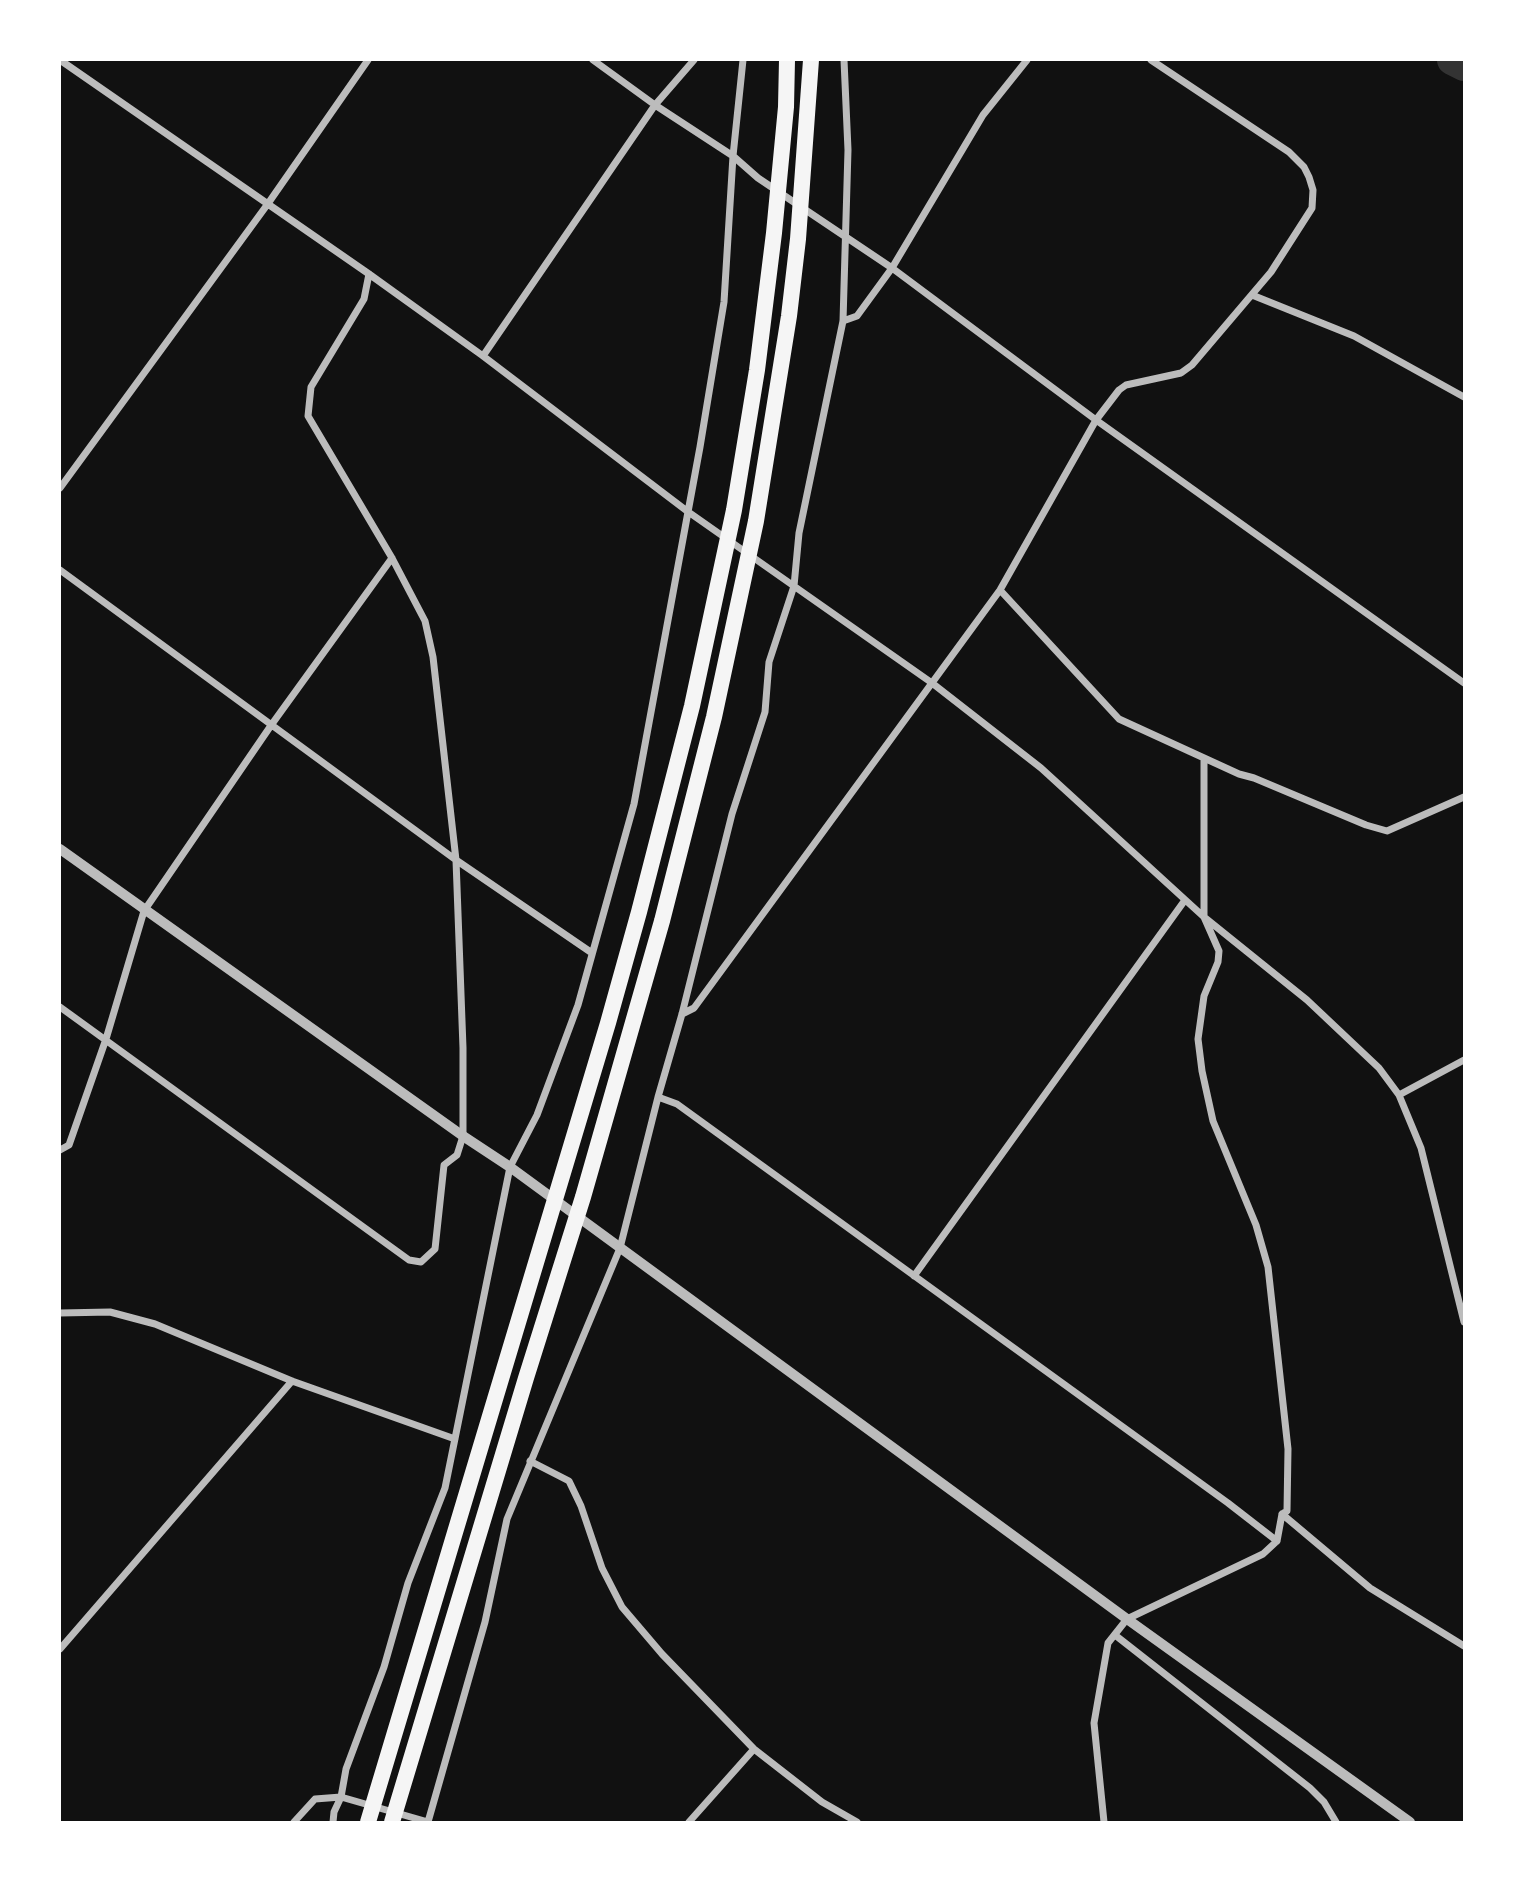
<!DOCTYPE html>
<html>
<head>
<meta charset="utf-8">
<style>
  body { margin:0 }
  #map { position:relative; width:1524px; height:1882px; overflow:hidden; background:#111; font-family:"Golos Text",sans-serif }
  canvas { display:block }
  .frame { position:absolute; inset:0; border:61px solid #fff; pointer-events:none }
</style>
</head>
<body>
<div id="map">
<canvas width="1524" height="1882"></canvas>
<div class="frame"></div>
</div>
<script>
const g = document.querySelector('canvas').getContext('2d');
g.lineJoin = 'round';
const toPath = rows => new Path2D(rows.map(r => 'M' + r).join(''));
function strokePath(path, color, width, dash) { g.strokeStyle = color; g.lineWidth = width; g.lineCap = dash ? 'butt' : 'round'; g.setLineDash(dash || []); g.stroke(path); }
strokePath(toPath([
  [1452,60,1464,66]
]), '#333', 30);
strokePath(toPath([
  [60,60,369,274,483,356,687,511,932,683,1041,768,1204,917,1307,1000,1379,1068,1399,1095,1421,1148,1464,1322],
  [593,60,655,105,733,156,758,178,892,268,1096,420,1464,683],
  [1252,295,1354,336,1464,397],
  [843,321,857,316,892,268,983,115,1027,60],
  [483,356,655,105,694,60],
  [60,488,267,205,368,60],
  [60,570,456,860,592,953],
  [1000,590,1119,719,1239,774,1254,778,1366,825,1387,831,1464,797],
  [60,1007,409,1260,421,1262,435,1249,444,1165,457,1155,463,1136,463,1048,456,860,433,657,425,621,392,558,308,416,311,387,364,299,369,274],
  [682,1014,694,1008,1000,590,1096,420,1119,390,1126,385,1181,373,1192,365,1271,272,1312,208,1313,190,1309,177,1304,167,1289,152,1151,60],
  [1399,1095,1464,1060],
  [658,1097,677,1104,1228,1503,1277,1541],
  [60,1150,69,1145,106,1039,144,911,272,724,392,558],
  [914,1276,1185,900],
  [60,1313,110,1312,155,1324,292,1381,455,1439],
  [530,1461,569,1481,581,1506,602,1568,622,1607,662,1654,754,1749,822,1802,857,1822],
  [1282,1514,1370,1588,1464,1646],
  [1115,1635,1310,1788,1324,1802,1336,1822],
  [60,1649,292,1381],
  [294,1822,315,1799,341,1797,428,1822],
  [333,1822,334,1812,341,1797,346,1769,384,1667,408,1583,445,1488,510,1167,537,1115,578,1005,634,804,700,447,724,302,733,156,743,60],
  [428,1822,485,1622,507,1519,620,1248,658,1097,682,1014,732,814,765,712,769,662,794,586,799,533,843,321,848,150,844,60],
  [689,1822,754,1749],
  [1104,1822,1094,1723,1108,1643,1127,1619,1263,1554,1277,1541,1282,1514,1287,1511,1288,1449,1268,1267,1256,1225,1213,1121,1202,1071,1198,1039,1204,996,1218,962,1219,951,1204,917,1204,758]
]), '#bcbcbc', 7);
strokePath(toPath([
  [60,849,463,1136,510,1167,1127,1619,1410,1822]
]), '#bcbcbc', 10);
strokePath(toPath([
  [368,1822,608,1023,639,912,692,706,734,510,757,370,774,233,786,107,787,60],
  [392,1822,526,1378,583,1197,662,921,714,717,756,521,789,316,798,239,811,60]
]), '#f5f5f5', 16);
</script>
</body>
</html>
